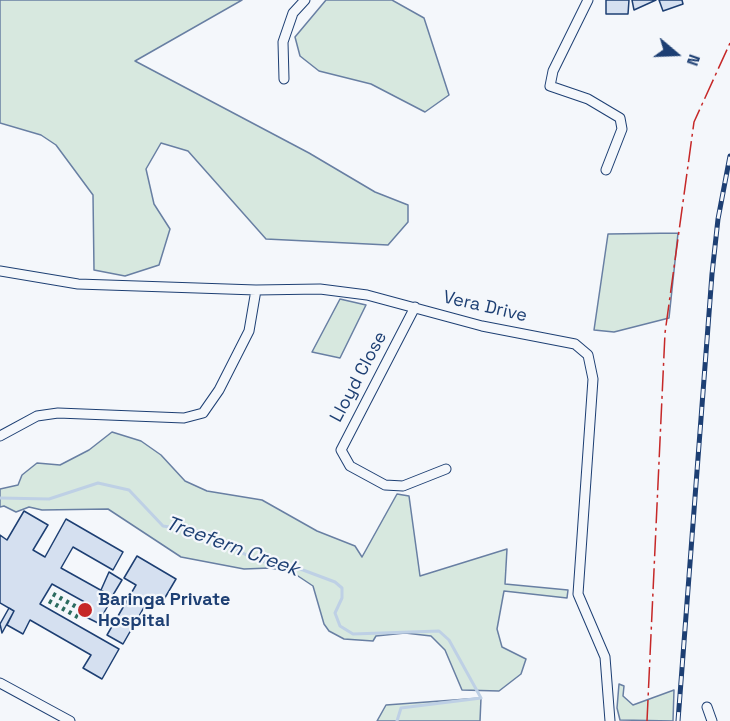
<!DOCTYPE html>
<html>
<head>
<meta charset="utf-8">
<style>
  body { margin:0 }
  #map { position:relative; width:730px; height:721px; overflow:hidden; background:#f4f7fb; font-family:"Space Grotesk",sans-serif }
  canvas { display:block }
  .north { position:absolute; left:646px; top:24px; width:60px; height:60px; -webkit-text-stroke:4px #f4f7fb; paint-order:stroke; rotate:109deg; font-size:16px; font-weight:700; line-height:24px; text-align:center; color:#1d3f73 }
  .north::after { content:''; display:block; margin:auto; width:21px; height:27px; background:#1d3f73; clip-path:polygon(50% 0,100% 100%,50% 72%,0 100%) }
</style>
</head>
<body>
<div id="map">
<canvas width="730" height="721"></canvas>
<div class="north">N</div>
</div>
<script>
const g = document.querySelector('canvas').getContext('2d');
g.lineJoin = 'round';
function fill(path, color) { g.fillStyle = color; g.fill(path, 'evenodd'); }
const toPath = rows => new Path2D(rows.map(r => 'M' + r).join(''));
function strokePath(path, color, width, dash) { g.strokeStyle = color; g.lineWidth = width; g.lineCap = dash ? 'butt' : 'round'; g.setLineDash(dash || []); g.stroke(path); }
function drawText(font, color, halo, rows, align = 'center') {
  g.font = font + ' "Space Grotesk",sans-serif'; g.lineWidth = 4.5; g.setLineDash([]); g.textBaseline = 'middle'; g.strokeStyle = halo; g.fillStyle = color; for (const [text, x, y, turn = 0] of rows) {
    g.save(); g.translate(x, y); g.rotate((+turn || 0) * Math.PI / 180); g.textAlign = isNaN(turn) ? turn : align; if (halo) g.strokeText(text, 0, 0); g.fillText(text, 0, 0); g.restore();
  }
}
const green = toPath([
  [0,0,242,0,135,61,309,153,375,192,408,205,408,222,388,245,266,239,188,151,161,143,146,169,154,204,170,229,159,265,125,276,94,270,93,195,56,145,41,135,0,123,0,0],
  [326,0,392,0,424,18,449,95,425,112,371,84,319,71,300,56,295,37,326,0],
  [678,233,669,318,614,332,594,330,608,234,678,233],
  [340,299,366,305,340,358,312,352,340,299],
  [112,432,141,441,161,455,185,481,207,491,262,500,317,531,355,546,362,557,397,494,409,496,420,576,507,549,505,584,568,590,567,598,504,591,497,629,502,647,526,659,521,674,499,691,462,690,445,650,431,636,405,633,376,636,373,641,344,639,329,631,324,624,313,586,292,572,270,568,244,569,181,557,108,509,42,510,29,507,16,512,4,506,0,507,0,489,18,485,22,475,37,463,60,465,89,450,112,432],
  [619,684,624,686,623,696,633,705,674,690,673,721,620,720,617,708,619,684],
  [481,698,480,721,377,721,386,705,481,698]
]);
fill(green, '#d7e8df');
strokePath(green, '#687fa3', 1.5);
strokePath(toPath([
  [0,498,49,499,98,483,129,490,163,526,203,532,256,560,303,570,335,582,342,588,342,598,335,613,340,626,353,634,439,631,449,640,481,698,401,708,397,721]
]), '#bed0e5', 3);
const building = toPath([
  [606,0,629,0,628,14,606,14,606,0],
  [632,0,656,0,634,10,632,0],
  [659,0,682,0,683,4,663,11,659,0],
  [24,511,48,525,33,550,45,557,66,519,123,552,113,570,73,547,61,568,113,597,98,623,84,616,90,605,52,584,40,604,119,649,102,679,83,668,91,655,30,620,23,634,7,625,14,611,0,603,0,535,7,540,24,511],
  [137,556,176,579,163,601,158,598,153,606,147,602,123,644,107,635,136,585,124,578,137,556],
  [109,572,122,580,113,595,126,603,124,606,101,590,109,572],
  [9,608,14,611,2,633,0,624,9,608]
]);
fill(building, '#d5e0f0');
strokePath(building, '#1d3f73', 1.5);
const street = toPath([
  [588,0,553,71,550,86,588,99,620,118,622,129,606,170],
  [284,79,283,42,293,13,305,0],
  [0,271,78,284,256,290,320,289,367,295,482,326,575,344,588,355,593,379,578,594,605,657,610,721],
  [415,307,341,450,350,466,385,485,403,486,446,469],
  [0,436,37,416,58,413,184,418,203,413,219,390,249,331,256,290],
  [0,683,70,721],
  [707,707,712,721]
]);
strokePath(street, '#1d3f73', 11);
strokePath(street, '#f4f7fb', 9);
const rail = toPath([
  [678,721,712,274,718,219,730,156]
]);
strokePath(rail, '#1d3f73', 5);
strokePath(rail, '#f4f7fb', 3, [9]);
strokePath(toPath([
  [53,594,82,610],
  [49,601,78,617]
]), '#2c6c60', 4.5, [3, 4.5]);
strokePath(toPath([
  [647,721,665,333,694,122,730,43]
]), '#c62828', 1.5, [21, 4.5, 3, 4.5]);
for (const [x, y, r, color] of [
  [85,610,8,"#c62828"]
]) { const dot = new Path2D(); dot.arc(x, y, r, 0, 2 * Math.PI); g.fillStyle = color; g.fill(dot); strokePath(dot, '#f4f7fb', 2); }
drawText('18px', '#1d3f73', '#f4f7fb', [
  ["Vera Drive",485,307,13],
  ["Lloyd Close",359,377,-62]
]);
drawText('bold 18px', '#1d3f73', '#f4f7fb', [
  ["Baringa Private",98,600],
  ["Hospital",98,621]
], 'left');
drawText('italic 20px', '#1d3f73', '#f4f7fb', [
  ["Treefern Creek",232,547,20]
]);
</script>
</body>
</html>
